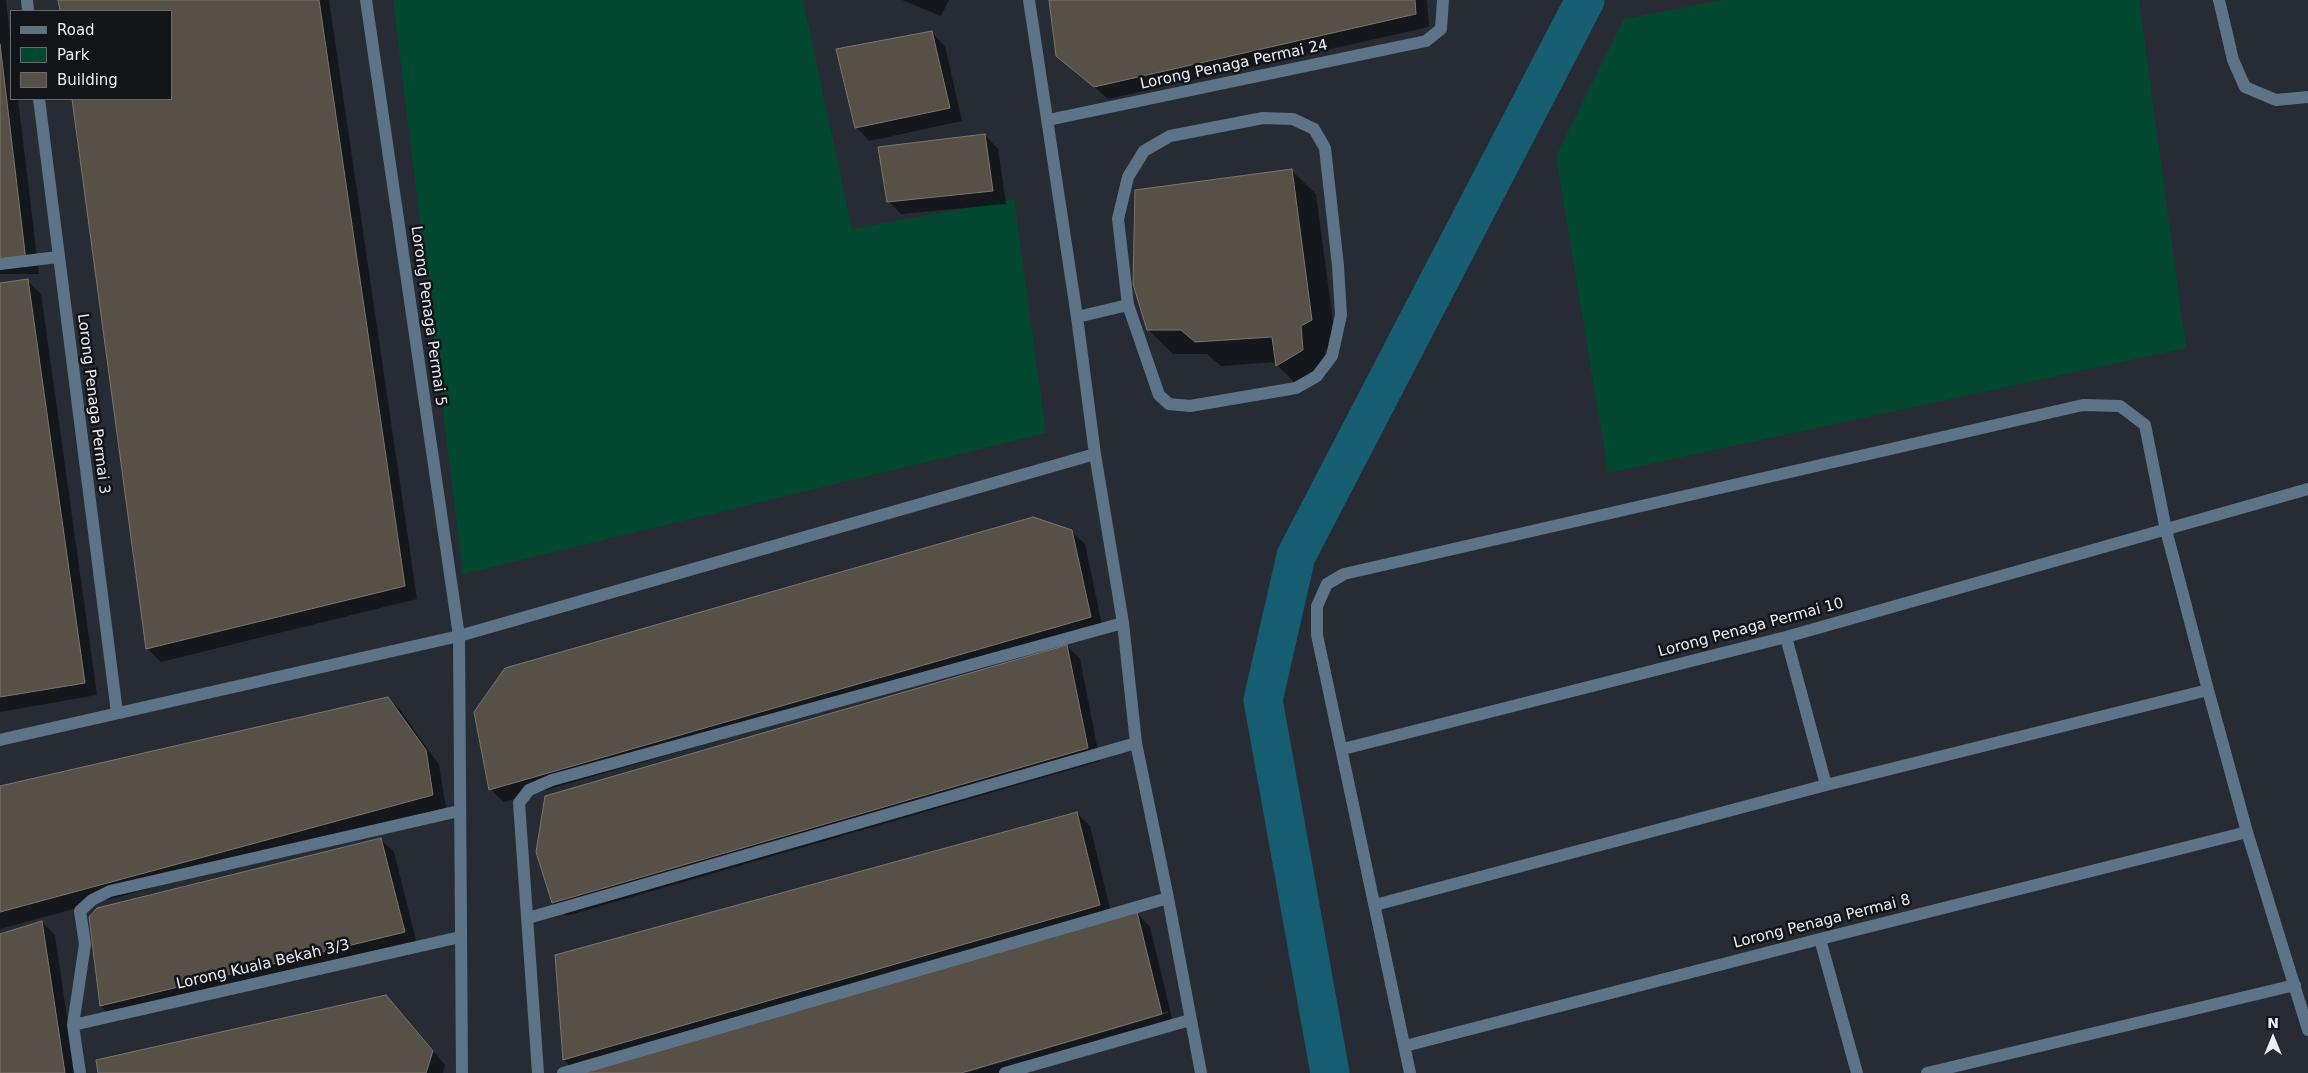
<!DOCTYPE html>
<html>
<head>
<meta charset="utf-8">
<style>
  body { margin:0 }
  #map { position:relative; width:2308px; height:1073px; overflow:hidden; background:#272b34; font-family:"DejaVu Sans",sans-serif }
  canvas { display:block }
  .legend { position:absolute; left:10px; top:10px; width:162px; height:90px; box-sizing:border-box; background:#121418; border:1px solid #696b70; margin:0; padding:6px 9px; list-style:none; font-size:15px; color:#ebeef4 }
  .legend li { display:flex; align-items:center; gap:10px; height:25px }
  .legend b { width:25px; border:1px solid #696b70 }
  .north { position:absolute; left:2248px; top:1013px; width:50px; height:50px; -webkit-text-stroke:4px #121418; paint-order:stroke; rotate:0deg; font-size:14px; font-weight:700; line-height:20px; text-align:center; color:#ebeef4 }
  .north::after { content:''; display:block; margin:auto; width:18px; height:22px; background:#ebeef4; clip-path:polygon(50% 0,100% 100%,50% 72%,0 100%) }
</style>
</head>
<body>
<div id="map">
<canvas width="2308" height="1073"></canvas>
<ul class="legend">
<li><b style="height:6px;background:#5d7388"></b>Road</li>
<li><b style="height:14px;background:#024831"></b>Park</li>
<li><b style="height:14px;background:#575047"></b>Building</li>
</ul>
<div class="north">N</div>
</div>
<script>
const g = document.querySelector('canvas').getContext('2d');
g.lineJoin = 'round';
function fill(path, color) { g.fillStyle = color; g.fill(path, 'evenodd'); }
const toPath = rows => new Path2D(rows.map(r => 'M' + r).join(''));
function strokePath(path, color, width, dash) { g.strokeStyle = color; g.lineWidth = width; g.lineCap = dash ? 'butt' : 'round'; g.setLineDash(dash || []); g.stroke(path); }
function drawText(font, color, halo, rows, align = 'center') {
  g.font = font + ' "DejaVu Sans",sans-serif'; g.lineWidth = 5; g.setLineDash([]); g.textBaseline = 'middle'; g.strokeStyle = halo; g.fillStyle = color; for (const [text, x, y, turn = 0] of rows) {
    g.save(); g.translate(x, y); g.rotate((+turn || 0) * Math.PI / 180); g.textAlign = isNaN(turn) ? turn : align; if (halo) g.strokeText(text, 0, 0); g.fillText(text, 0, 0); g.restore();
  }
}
fill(toPath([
  [393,0,803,0,852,229,1014,199,1046,433,463,574],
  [1722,0,2139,0,2186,348,1608,473,1556,156,1624,19]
]), '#024831');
fill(toPath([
  [0,0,6,0,11,47,11,99,18,99,39,274,0,274],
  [60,0,329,0,417,599,161,662,148,649,73,99,171,99,171,11,61,11],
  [902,0,949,0,941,16],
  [1051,0,1427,0,1429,27,1108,99,1057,55],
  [932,33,945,46,962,121,869,141,856,127],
  [985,135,998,149,1006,204,901,214,888,201],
  [1291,170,1316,194,1336,345,1325,350,1327,375,1301,389,1277,365,1276,362,1221,366,1207,354,1173,354,1148,329],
  [28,281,41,294,97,695,0,712,0,284],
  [1071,531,1085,544,1103,630,504,802,490,789],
  [1067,646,1080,659,1100,761,566,916,553,903,537,852],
  [388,698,401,711,439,765,446,808,0,929,0,788],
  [1077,813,1090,826,1113,921,1137,913,1150,927,1174,1027,1018,1073,966,1073,1168,1013,1168,1011,957,1073,577,1073,564,1060,557,955],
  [380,839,394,852,417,945,114,1019,101,1006,90,917],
  [42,922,55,935,75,1073,0,1073,0,936],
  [386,996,445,1065,443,1073,99,1073]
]), '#0007');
strokePath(toPath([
  [1330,1073,1263,700,1296,556,1585,0]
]), '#175d72', 39);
const building = toPath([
  [58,0,319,0,405,586,146,649,72,99,171,99,171,11,60,11,58,0],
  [1049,0,1415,0,1416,14,1094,87,1056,56,1049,0],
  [932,31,950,108,855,128,836,49,932,31],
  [0,44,26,261,0,261,0,44],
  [985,134,993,191,887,202,878,147,985,134],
  [1292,169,1312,320,1301,326,1303,350,1276,366,1272,337,1195,342,1181,330,1147,330,1133,284,1135,190,1292,169],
  [28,279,85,683,0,697,0,283,28,279],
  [1033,517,1072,530,1091,617,489,790,474,712,505,668,1033,517],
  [1067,645,1088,748,552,903,536,852,545,796,1067,645],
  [388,697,426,750,433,795,0,912,0,786,388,697],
  [1077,812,1100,905,563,1060,555,955,1077,812],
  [381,838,405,932,100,1006,89,917,97,908,381,838],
  [1137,912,1162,1014,961,1073,584,1073,1137,912],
  [42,921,65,1073,0,1073,0,934,42,921],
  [386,995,433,1051,426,1073,98,1073,96,1060,386,995]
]);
fill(building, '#575047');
strokePath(building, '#7d756b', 1);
strokePath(toPath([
  [27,0,28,11],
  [366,0,459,636,462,1073],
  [1029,0,1077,317,1095,454,1123,623,1136,743,1168,898,1201,1073],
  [2219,0,2233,60,2245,87,2276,100,2308,97],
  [39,99,117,713],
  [1263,118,1293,119,1314,129,1325,148,1338,266,1341,315,1332,356,1317,376,1296,388,1190,406,1169,404,1159,395,1128,305,1118,219,1128,177,1144,151,1170,136,1263,118],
  [1048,120,1426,41,1441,29,1443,0],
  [0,264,58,257],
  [1077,317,1128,305],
  [1786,637,1826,785],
  [0,740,459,636,1095,454],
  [1343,749,1786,637,2308,489],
  [1375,905,1826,785,2208,690],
  [528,918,1136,743],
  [1820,939,1857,1073],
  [73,1025,460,937],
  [1405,1046,1820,939,2247,832],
  [80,1073,73,1025,85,944,80,911,92,900,110,891,459,811],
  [538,1073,519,803,529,790,552,780,1123,623],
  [563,1073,1168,898],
  [1005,1073,1190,1020],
  [1410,1073,1317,635,1317,606,1327,584,1344,574,2083,405,2120,406,2145,425,2166,530,2208,690,2247,832,2308,1030],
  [1927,1073,2295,985]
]), '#5d7388', 12);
drawText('15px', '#ebeef4', '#121418', [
  ["Lorong Penaga Permai 24",1234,65,-12],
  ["Lorong Penaga Permai 5",428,316,82],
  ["Lorong Penaga Permai 3",93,404,83],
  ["Lorong Penaga Permai 10",1751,628,-15],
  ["Lorong Penaga Permai 8",1822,922,-14],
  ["Lorong Kuala Bekah 3/3",263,965,-13]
]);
</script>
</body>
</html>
